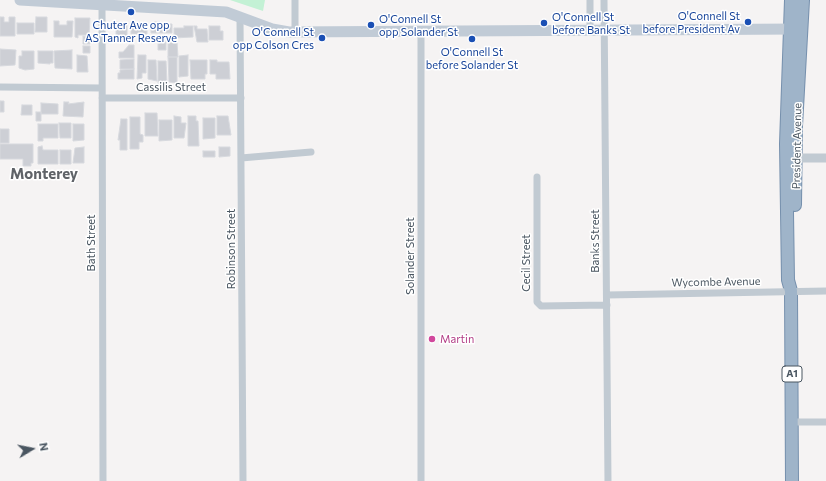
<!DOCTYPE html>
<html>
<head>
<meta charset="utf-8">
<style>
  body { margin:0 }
  #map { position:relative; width:826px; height:481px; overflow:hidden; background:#f5f3f3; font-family:Commissioner,sans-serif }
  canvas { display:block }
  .north { position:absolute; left:12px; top:429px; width:40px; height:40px; -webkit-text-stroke:3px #fff; paint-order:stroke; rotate:80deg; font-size:11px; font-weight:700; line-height:16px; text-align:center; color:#4a5661 }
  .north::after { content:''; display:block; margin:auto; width:14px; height:18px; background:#4a5661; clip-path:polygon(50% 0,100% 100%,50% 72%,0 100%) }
</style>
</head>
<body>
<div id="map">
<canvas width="826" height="481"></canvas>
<div class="north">N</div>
</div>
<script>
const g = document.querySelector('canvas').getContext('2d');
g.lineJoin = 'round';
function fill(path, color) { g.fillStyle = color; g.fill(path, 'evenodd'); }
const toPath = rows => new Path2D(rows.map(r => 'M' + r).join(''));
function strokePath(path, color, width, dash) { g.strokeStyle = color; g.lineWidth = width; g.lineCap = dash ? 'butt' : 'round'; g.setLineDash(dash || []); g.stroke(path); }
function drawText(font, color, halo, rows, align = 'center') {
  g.font = font + ' Commissioner,sans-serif'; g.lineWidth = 3; g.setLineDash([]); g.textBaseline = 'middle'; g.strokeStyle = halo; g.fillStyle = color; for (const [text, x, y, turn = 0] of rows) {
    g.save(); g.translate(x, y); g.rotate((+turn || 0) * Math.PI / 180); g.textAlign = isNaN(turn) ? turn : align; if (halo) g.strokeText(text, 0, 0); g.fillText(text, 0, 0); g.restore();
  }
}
fill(toPath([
  [230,0,265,0,263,11]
]), '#c3f1d5');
const building = toPath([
  [0,17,4,17,4,22,9,22,9,17,15,17,15,36,0,36,0,17],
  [36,17,47,17,47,32,35,32,36,17],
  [75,18,90,18,89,35,78,35,78,38,75,37,75,18],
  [54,21,59,21,59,25,67,25,67,21,73,21,72,37,54,37,54,21],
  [116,22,127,24,127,36,116,36,116,22],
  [155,22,160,22,160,24,172,24,172,33,151,33,151,24,155,22],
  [17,23,34,23,34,34,17,34,17,23],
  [131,23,147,23,147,34,131,34,131,23],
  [184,26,193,26,193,37,174,38,174,28,184,28,184,26],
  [194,26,197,26,197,29,207,29,208,42,197,42,194,26],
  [209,26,220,26,220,31,223,31,223,40,209,40,209,26],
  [83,36,90,37,90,44,83,44,83,36],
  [158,42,166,42,166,50,158,50,158,42],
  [168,42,177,42,178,57,168,57,168,42],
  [129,45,134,45,134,58,119,58,119,52,123,52,129,45],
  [83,46,90,46,90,53,83,53,83,46],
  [0,49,16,50,15,65,0,66,0,49],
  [72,50,72,69,55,68,54,51,72,50],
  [22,51,34,51,34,69,25,70,19,68,19,56,22,56,22,51],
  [38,51,53,51,53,63,50,63,50,64,38,63,38,51],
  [77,55,87,56,88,72,77,72,77,55],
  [138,55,146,55,146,73,142,73,142,78,137,79,138,55],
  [188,55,188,76,179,77,179,56,188,55],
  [168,57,177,57,177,83,169,82,168,57],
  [134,59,134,69,120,69,120,60,134,59],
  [148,60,156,60,157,81,148,79,148,60],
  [190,60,207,60,207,74,205,74,205,79,191,79,190,60],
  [210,60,217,60,217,62,229,62,230,79,216,79,216,74,210,74,210,60],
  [158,61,166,61,167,82,162,82,163,86,158,87,158,61],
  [134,69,134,79,118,79,118,73,120,73,120,70,134,69],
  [0,101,4,101,4,112,0,112,0,101],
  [64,102,69,102,68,104,84,102,83,117,63,116,64,102],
  [41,103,58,104,58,114,41,114,41,103],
  [22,105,32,105,32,115,21,115,22,105],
  [36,112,41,112,41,121,36,121,36,112],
  [145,113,157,113,158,136,145,136,145,113],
  [174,116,181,117,181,123,186,123,184,138,174,138,174,116],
  [188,116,196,116,196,121,198,121,199,146,188,146,188,116],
  [217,116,228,116,231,135,217,135,217,116],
  [130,117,140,117,140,134,143,135,143,142,139,142,139,149,130,149,130,117],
  [203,118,215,118,215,138,203,139,203,118],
  [121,119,127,119,127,150,120,150,120,140,118,140,121,119],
  [159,120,172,120,172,140,159,141,159,120],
  [59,123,71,123,71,138,60,138,59,123],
  [38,124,58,124,58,138,43,138,43,141,38,141,38,124],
  [73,124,84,124,84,140,73,141,73,124],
  [0,129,9,129,9,143,0,143,0,129],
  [0,144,33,144,33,163,31,163,31,166,23,166,23,159,0,159,0,144],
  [42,146,43,150,58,150,58,164,38,164,38,147,42,146],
  [84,147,84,163,73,163,75,148,84,147],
  [219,147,230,147,230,156,219,157,219,147],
  [60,150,71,150,71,164,60,164,60,150],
  [203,151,215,151,215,157,203,157,203,151]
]);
fill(building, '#cdcfd5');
strokePath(building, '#d7d9de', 1);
const trunk = toPath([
  [791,0,786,144,788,280,791,291,792,481],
  [795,205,796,126,803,0]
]);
strokePath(trunk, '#7690ad', 14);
strokePath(toPath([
  [590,0,590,31],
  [604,0,608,481],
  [102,4,103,481],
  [240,16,243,481],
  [295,32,295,0],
  [421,32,421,481],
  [0,87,102,88],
  [102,98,241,98],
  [241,158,311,152],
  [537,177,537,302,541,306,607,305],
  [607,295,826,291],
  [792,422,826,422]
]), '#c1cad2', 7);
strokePath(toPath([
  [790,158,826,158]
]), '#c1cad2', 9);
strokePath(toPath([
  [20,0,226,12,272,29,289,32,799,29]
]), '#c1cbd6', 11);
strokePath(trunk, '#9fb4c9', 12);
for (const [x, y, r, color] of [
  [131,12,4,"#1a4fb4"],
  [748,22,4,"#1a4fb4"],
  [544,23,4,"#1a4fb4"],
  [371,25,4,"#1a4fb4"],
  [322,38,4,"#1a4fb4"],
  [472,39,4,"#1a4fb4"],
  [432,339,4,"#d1479c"]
]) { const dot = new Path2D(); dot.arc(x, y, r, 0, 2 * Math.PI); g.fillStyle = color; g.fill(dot); strokePath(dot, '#fff', 1.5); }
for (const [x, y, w] of [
  [792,374,20]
]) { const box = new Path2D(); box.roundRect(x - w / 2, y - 8, w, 16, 3); g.fillStyle = '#fff'; g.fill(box); strokePath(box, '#4a5661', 1); }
drawText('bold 10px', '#4a5661', null, [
  ["A1",792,374]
]);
drawText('11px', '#164399', '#fff', [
  ["O'Connell St",740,16],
  ["before President Av",740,29],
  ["O'Connell St",552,17,"left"],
  ["before Banks St",552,30,"left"],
  ["O'Connell St",379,19,"left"],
  ["opp Solander St",379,32,"left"],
  ["Chuter Ave opp",131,25,"center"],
  ["AS Tanner Reserve",131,38,"center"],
  ["O'Connell St",314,32],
  ["opp Colson Cres",314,45],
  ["O'Connell St",472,52,"center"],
  ["before Solander St",472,65,"center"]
], 'right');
drawText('11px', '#4a5661', '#fff', [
  ["Cassilis Street",171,87],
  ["President Avenue",797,146,-89],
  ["Banks Street",595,241,-90],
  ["Bath Street",91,243,-90],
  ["Robinson Street",231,249,-90],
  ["Solander Street",410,256,-90],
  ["Cecil Street",526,263,-90],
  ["Wycombe Avenue",716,282,-1]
]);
drawText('11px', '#b23c85', '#fff', [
  ["Martin",440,339]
], 'left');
drawText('bold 15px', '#5f6368', '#fff', [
  ["Monterey",44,174]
]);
</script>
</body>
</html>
